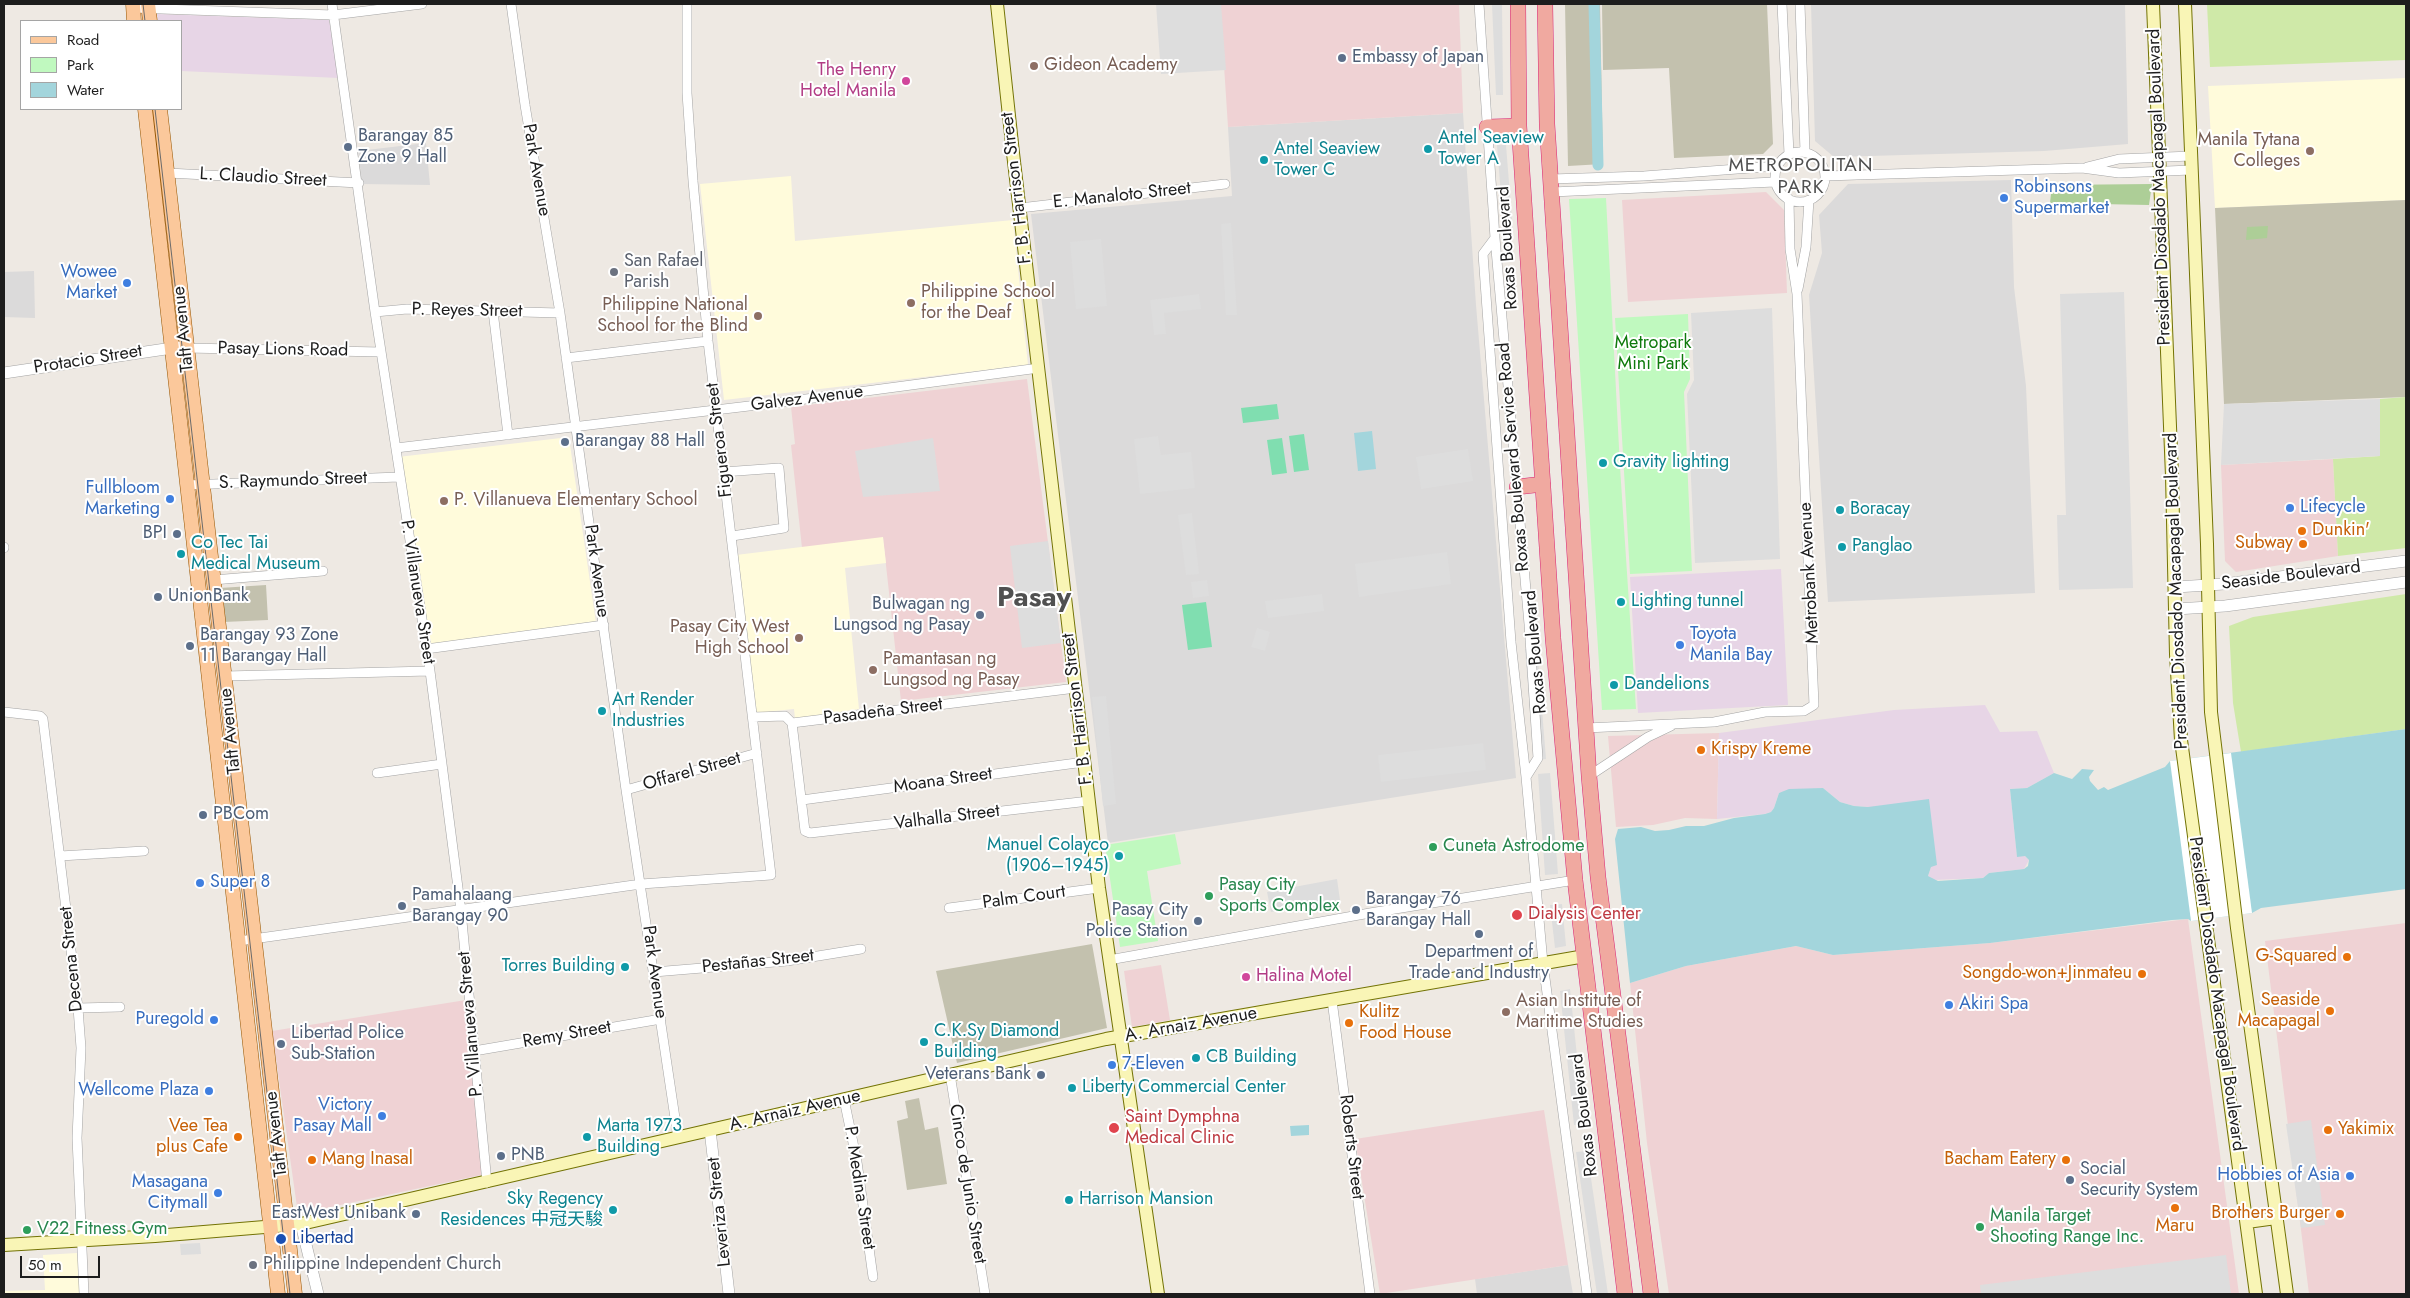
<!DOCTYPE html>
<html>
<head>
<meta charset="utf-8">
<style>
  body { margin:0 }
  #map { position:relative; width:2410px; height:1298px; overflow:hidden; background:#eee9e3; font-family:Jost,sans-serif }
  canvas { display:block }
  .frame { position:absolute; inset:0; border:5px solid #1d1d1d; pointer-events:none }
  .legend { position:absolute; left:20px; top:20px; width:162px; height:90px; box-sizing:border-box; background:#fff; border:1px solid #a5a5a5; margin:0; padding:6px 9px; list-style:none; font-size:15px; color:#1d1d1d }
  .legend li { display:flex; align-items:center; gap:10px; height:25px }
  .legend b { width:25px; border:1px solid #a5a5a5 }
  .scale { position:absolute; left:20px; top:1256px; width:80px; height:22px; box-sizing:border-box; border:2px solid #1d1d1d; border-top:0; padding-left:6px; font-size:15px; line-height:18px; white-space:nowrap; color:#1d1d1d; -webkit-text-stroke:4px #fff; paint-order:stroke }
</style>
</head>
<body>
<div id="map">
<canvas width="2410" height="1298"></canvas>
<div class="frame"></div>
<ul class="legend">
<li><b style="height:6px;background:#fbc89b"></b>Road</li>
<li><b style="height:14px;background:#c0f9bf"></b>Park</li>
<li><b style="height:14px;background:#a3d5dc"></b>Water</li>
</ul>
<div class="scale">50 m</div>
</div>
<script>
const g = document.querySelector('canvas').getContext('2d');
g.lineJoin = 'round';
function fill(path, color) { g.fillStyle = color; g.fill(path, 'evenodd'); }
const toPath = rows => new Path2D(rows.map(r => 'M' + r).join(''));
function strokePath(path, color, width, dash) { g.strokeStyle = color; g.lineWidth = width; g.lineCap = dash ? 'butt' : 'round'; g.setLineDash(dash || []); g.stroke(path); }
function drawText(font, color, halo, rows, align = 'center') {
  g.font = font + ' Jost,"Noto Sans SC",sans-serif'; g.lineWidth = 4; g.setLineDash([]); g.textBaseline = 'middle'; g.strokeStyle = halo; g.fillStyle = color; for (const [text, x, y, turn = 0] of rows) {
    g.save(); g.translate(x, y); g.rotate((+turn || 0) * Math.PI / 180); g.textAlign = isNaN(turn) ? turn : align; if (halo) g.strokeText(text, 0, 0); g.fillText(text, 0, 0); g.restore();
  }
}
fill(toPath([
  [1811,4,2125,4,2128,144,2044,151,1834,157,1815,141],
  [1463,113,1476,305,1516,778,1108,843,1031,214,1232,196,1228,127],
  [426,143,430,185,362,184,358,151],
  [2011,180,2014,287,2026,386,2035,593,1828,602,1809,295,1822,253,1819,215,1848,184],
  [34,271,35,318,4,317,4,272],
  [1568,1265,1573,1294,1477,1294,1475,1279]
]), '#dbdada');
fill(toPath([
  [1220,4,1459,4,1463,113,1228,127],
  [1766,192,1784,210,1787,293,1628,302,1622,200],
  [1027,379,1066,682,901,701,883,538,802,548,791,445,795,444,791,407],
  [2333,459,2338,556,2236,572,2225,561,2221,465],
  [1719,733,1717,819,1685,818,1653,825,1616,827,1608,736],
  [2188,919,2239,1294,1669,1294,1647,1143,1630,983,1686,966,1796,946,1833,955,1990,943],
  [2406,923,2406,1294,2309,1294,2265,941],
  [1161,965,1170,1020,1132,1027,1124,971],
  [466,1000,486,1174,298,1214,272,1031],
  [1544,1110,1568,1265,1380,1294,1355,1139]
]), '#efd2d4');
fill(toPath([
  [157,14,329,20,339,78,181,71,181,21,158,21],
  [1781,569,1788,705,1638,713,1630,577],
  [1985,705,2000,732,2037,731,2054,773,2027,788,2010,789,2017,856,2025,856,2029,860,2024,869,1989,873,1983,878,1933,880,1928,876,1931,867,1868,807,1854,806,1840,802,1823,788,1779,793,1774,808,1771,812,1765,814,1717,819,1719,733,1894,710]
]), '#e7d5e6');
fill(toPath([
  [2406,78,2406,200,2215,208,2208,86],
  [791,176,795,241,1013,220,1028,365,724,400,700,184],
  [561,438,562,446,570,445,596,623,430,644,398,457],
  [883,537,886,563,845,568,859,709,795,719,794,709,755,713,736,555],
  [77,1253,82,1294,4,1294,4,1291,45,1290,43,1255]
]), '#fffbdb');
fill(toPath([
  [1565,4,1600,4,1603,164,1568,166],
  [1602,4,1767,4,1773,144,1763,154,1674,158,1669,68,1603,70],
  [2406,200,2406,397,2224,404,2215,208],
  [266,585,268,620,224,622,220,588],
  [1092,944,1107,1028,957,1063,936,971],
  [919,1098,925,1130,938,1127,947,1184,907,1190,897,1121,908,1118,905,1101]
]), '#c3c1ae');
fill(toPath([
  [2207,4,2406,4,2406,60,2210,67],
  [2406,397,2406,548,2338,556,2333,459,2380,456,2380,399],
  [2406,594,2406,729,2241,752,2233,703,2229,626,2253,617]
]), '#cfe9a8');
fill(toPath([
  [2152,184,2149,205,2050,203,2052,185],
  [2268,226,2267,238,2246,240,2247,227]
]), '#adce97');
fill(toPath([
  [1606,198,1620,467,1636,709,1602,710,1569,199],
  [1688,314,1690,379,1684,392,1692,571,1630,574,1615,318],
  [1175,834,1181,864,1147,871,1158,941,1120,947,1105,845]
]), '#c0f9bf');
fill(toPath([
  [1277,404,1279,419,1243,423,1241,408],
  [1304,434,1309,470,1294,472,1289,436],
  [1282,438,1287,473,1272,475,1267,440],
  [1206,602,1212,647,1188,650,1182,605]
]), '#80deb0');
fill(toPath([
  [1156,4,1221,4,1226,70,1161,74],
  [1492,4,1502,4,1503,95,1496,95],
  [1497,145,1506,145,1513,233,1504,233],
  [1231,223,1237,315,1226,315,1221,224],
  [1101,239,1107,306,1076,309,1070,242],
  [2124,292,2133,588,2059,590,2057,515,2066,515,2060,294],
  [1199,294,1201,309,1164,313,1166,334,1154,335,1150,300],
  [1772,308,1780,559,1695,563,1687,394,1694,380,1691,313],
  [2380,399,2380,456,2221,465,2224,404],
  [1158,436,1161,455,1191,452,1195,488,1140,494,1134,439],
  [933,438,940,491,863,497,855,451],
  [1468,449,1473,481,1421,489,1416,457],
  [1192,513,1199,574,1186,575,1178,515],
  [1048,541,1061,643,1022,648,1010,546],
  [1447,552,1451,584,1359,597,1355,564],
  [1207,580,1209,596,1193,598,1191,582],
  [1322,594,1324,611,1268,618,1265,601],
  [1257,628,1270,632,1265,651,1251,647],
  [1537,648,1546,759,1534,760,1525,649],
  [1106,696,1116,804,1103,806,1092,697],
  [1483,743,1486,770,1381,782,1378,755],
  [1550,773,1558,874,1545,875,1538,774],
  [1337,879,1340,900,1271,912,1267,892],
  [1562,904,1566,946,1555,948,1550,905],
  [1570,989,1582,1104,1587,1124,1574,1125,1560,991],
  [2311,1120,2325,1225,2301,1228,2286,1124],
  [1587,1151,1608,1294,1597,1294,1576,1152],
  [200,1243,201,1254,181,1255,180,1244],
  [2226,1255,2231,1294,1981,1294,1980,1285]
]), '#ddd');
fill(toPath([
  [1372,431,1376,469,1358,471,1354,433],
  [2406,729,2406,889,2261,908,2252,913,2191,921,2188,919,2172,920,1990,943,1833,955,1796,946,1686,966,1630,983,1615,839,1618,829,1641,827,1655,831,1669,830,1686,826,1704,826,1734,818,1765,814,1771,812,1774,808,1779,793,1789,789,1823,788,1840,802,1854,806,1868,807,1929,799,1937,865,1931,867,1928,876,1938,881,1983,878,1989,873,2024,869,2028,866,2029,860,2025,856,2017,857,2010,789,2027,788,2054,773,2072,779,2082,769,2094,770,2089,777,2090,781,2098,790,2104,787,2108,790,2165,767,2170,761],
  [1309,1125,1309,1135,1291,1136,1290,1126]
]), '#a3d5dc');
fill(toPath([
  [2231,753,2252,913,2191,921,2170,761]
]), '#fff');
strokePath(toPath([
  [1594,4,1598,165]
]), '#a3d5dc', 11);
const minor = toPath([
  [332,4,375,312,430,671,461,911,487,1183],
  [511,4,525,105,560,313,626,790,678,1138],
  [1479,4,1495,238,1529,624,1538,758,1526,777],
  [1782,4,1789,154],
  [1800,4,1805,152],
  [133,8,333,15,422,4],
  '1775 177a25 25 0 1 1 50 0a25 25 0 1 1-50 0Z',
  [2087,167,2119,159,2191,156],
  [168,173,359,183],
  [1825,176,2082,168,2119,173,2191,170],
  [1551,179,1644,176,1777,166],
  [1552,192,1775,182],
  [1020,208,1225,184],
  [1495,238,1483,254,1511,642,1526,777,1543,963,1587,1294],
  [1798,289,1806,247,1809,200],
  [493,311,508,435],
  [375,312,407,309,560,313],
  [186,348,381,352],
  [566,358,708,341],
  [396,448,791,401,1039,368],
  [723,472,779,468,784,528,732,536],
  [187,485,399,477],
  [4,547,4,548],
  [213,580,323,571],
  [426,649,604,625],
  [225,676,430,671],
  [4,712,40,716,43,719,78,1008,81,1048,77,1138,84,1294],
  [753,717,785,716,792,723],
  [792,723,805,831,810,833,1089,801],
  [792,723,1076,688],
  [1586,728,1714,722,1765,712,1804,711,1814,705,1797,294,1790,249,1789,199],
  [377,773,442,764],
  [1589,776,1648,737,1671,726],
  [626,790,757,753],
  [802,800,1084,762],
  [60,856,144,851],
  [949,908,1099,888],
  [239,941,641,884,771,875,708,341,693,181,687,93,687,4],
  [1109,960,1370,913,1575,880],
  [654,972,787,961,861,949],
  [1332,1000,1370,1294],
  [78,1008,120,1007],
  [474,1051,661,1019],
  [950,1074,985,1294],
  [844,1099,857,1162,873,1277]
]);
const tertiary = toPath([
  [4,373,179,347],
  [2176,587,2224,584,2406,561],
  [2176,609,2225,606,2406,582],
  [710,1130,729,1294],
  [301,1224,318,1294]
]);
const secondary = toPath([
  [997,4,1013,153,1099,888,1158,1294],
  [2153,4,2172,476,2176,654,2181,740,2256,1294],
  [2185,4,2207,544,2211,712,2237,928,2287,1294],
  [2247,1222,2276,1218],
  [4,1245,155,1236,301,1224,1106,1039,1585,956]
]);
const primary = toPath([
  [133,4,134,21],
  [148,4,150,21],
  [145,109,278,1294],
  [160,109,295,1294]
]);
const trunk = toPath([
  [1518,4,1519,126,1553,638,1575,880,1625,1294],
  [1545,4,1547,124,1589,776,1598,877,1651,1294],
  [1487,127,1519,126],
  [1517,487,1543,484]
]);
strokePath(minor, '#a4a4a4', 10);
strokePath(tertiary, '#a4a4a4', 12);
strokePath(secondary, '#737305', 14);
strokePath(primary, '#955500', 15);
strokePath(trunk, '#d82474', 16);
strokePath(minor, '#fff', 9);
strokePath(tertiary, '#fff', 11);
strokePath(secondary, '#f9f5b6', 12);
strokePath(primary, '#fbc89b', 14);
strokePath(trunk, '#f0a9a0', 15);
strokePath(toPath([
  [143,4,145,21],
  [155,109,290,1294]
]), '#6b6b6b', 1);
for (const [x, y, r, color] of [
  [1342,58,5,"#5c6f8a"],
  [1034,66,5,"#8d6e63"],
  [906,81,5,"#d1479c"],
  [348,147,5,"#5c6f8a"],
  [1428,149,5,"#0f9aa8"],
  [2310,151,5,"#8d6e63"],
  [1264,160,5,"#0f9aa8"],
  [2004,198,5,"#3f7fe0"],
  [614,272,5,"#6b7280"],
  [127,283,5,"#3f7fe0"],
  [911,303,5,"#8d6e63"],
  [758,316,5,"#8d6e63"],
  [565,442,5,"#5c6f8a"],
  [1603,463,5,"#0f9aa8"],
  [170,499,5,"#3f7fe0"],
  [444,501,5,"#8d6e63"],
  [2290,508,5,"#3f7fe0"],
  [1840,510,5,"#0f9aa8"],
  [2302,531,5,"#e8710a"],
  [177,534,5,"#5c6f8a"],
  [2303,544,5,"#e8710a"],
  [1842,547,5,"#0f9aa8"],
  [181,554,5,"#0f9aa8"],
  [158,597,5,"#5c6f8a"],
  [1621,602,5,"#0f9aa8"],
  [980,615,5,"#5c6f8a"],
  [799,638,5,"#8d6e63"],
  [1680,645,5,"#3f7fe0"],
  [190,646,5,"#5c6f8a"],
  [873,670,5,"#8d6e63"],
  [1614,685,5,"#0f9aa8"],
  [602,711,5,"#0f9aa8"],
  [1701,750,5,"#e8710a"],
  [203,815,5,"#5c6f8a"],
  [1433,847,5,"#2e9e5b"],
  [1119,856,5,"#0f9aa8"],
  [200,883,5,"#3f7fe0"],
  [1209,896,5,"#2e9e5b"],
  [402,906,5,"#5c6f8a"],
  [1356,910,5,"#5c6f8a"],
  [1517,915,6,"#e0444e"],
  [1198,921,5,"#5c6f8a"],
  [1479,934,5,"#5c6f8a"],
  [2347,957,5,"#e8710a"],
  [625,967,5,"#0f9aa8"],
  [2142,974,5,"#e8710a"],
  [1246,977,5,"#d1479c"],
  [1949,1005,5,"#3f7fe0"],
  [2330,1011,5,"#e8710a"],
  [1506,1012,5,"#8d6e63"],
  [214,1020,5,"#3f7fe0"],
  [1349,1023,5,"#e8710a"],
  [924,1042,5,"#0f9aa8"],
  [281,1044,5,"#5c6f8a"],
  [1196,1058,5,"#0f9aa8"],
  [1112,1065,5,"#3f7fe0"],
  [1041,1075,5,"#5c6f8a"],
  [1072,1088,5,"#0f9aa8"],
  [209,1091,5,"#3f7fe0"],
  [382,1116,5,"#3f7fe0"],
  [1114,1128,6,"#e0444e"],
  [2328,1130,5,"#e8710a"],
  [238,1137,5,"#e8710a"],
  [587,1137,5,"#0f9aa8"],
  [501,1156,5,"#5c6f8a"],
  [312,1160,5,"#e8710a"],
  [2066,1160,5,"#e8710a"],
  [2350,1176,5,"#3f7fe0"],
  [2070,1180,5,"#5c6f8a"],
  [218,1193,5,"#3f7fe0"],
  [1069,1200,5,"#0f9aa8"],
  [2175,1208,5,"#e8710a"],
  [613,1210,5,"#0f9aa8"],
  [416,1214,5,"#5c6f8a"],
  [2340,1214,5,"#e8710a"],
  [1980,1227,5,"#2e9e5b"],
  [27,1230,5,"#2e9e5b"],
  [281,1239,6,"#1a4fb4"],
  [253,1265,5,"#6b7280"]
]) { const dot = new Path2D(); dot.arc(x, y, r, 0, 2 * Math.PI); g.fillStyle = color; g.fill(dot); strokePath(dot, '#fff', 2); }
drawText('18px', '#4e5e75', '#fff', [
  ["Embassy of Japan",1352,58],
  ["Barangay 85",358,137],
  ["Zone 9 Hall",358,158],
  ["Barangay 88 Hall",575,442],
  ["BPI",167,534,"right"],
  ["UnionBank",168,597],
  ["Bulwagan ng",970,605,"right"],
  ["Lungsod ng Pasay",970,626,"right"],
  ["Barangay 93 Zone",200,636],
  ["11 Barangay Hall",200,657],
  ["PBCom",213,815],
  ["Pamahalaang",412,896],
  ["Barangay 90",412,917],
  ["Barangay 76",1366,900],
  ["Barangay Hall",1366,921],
  ["Pasay City",1188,911,"right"],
  ["Police Station",1188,932,"right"],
  ["Department of",1479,953,"center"],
  ["Trade and Industry",1479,974,"center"],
  ["Libertad Police",291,1034],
  ["Sub-Station",291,1055],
  ["Veterans Bank",1031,1075,"right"],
  ["PNB",511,1156],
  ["Social",2080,1170],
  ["Security System",2080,1191],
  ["EastWest Unibank",406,1214,"right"]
], 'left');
drawText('18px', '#785e54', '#fff', [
  ["Gideon Academy",1044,66],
  ["Manila Tytana",2300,141,"right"],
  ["Colleges",2300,162,"right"],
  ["Philippine School",921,293],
  ["for the Deaf",921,314],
  ["Philippine National",748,306,"right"],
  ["School for the Blind",748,327,"right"],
  ["P. Villanueva Elementary School",454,501],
  ["Pasay City West",789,628,"right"],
  ["High School",789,649,"right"],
  ["Pamantasan ng",883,660],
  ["Lungsod ng Pasay",883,681],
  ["Asian Institute of",1516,1002],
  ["Maritime Studies",1516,1023]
], 'left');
drawText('18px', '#b23c85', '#fff', [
  ["The Henry",896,71],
  ["Hotel Manila",896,92],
  ["Halina Motel",1256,977,"left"]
], 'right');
drawText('18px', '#0d838f', '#fff', [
  ["Antel Seaview",1438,139],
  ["Tower A",1438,160],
  ["Antel Seaview",1274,150],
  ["Tower C",1274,171],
  ["Gravity lighting",1613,463],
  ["Boracay",1850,510],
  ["Co Tec Tai",191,544],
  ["Medical Museum",191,565],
  ["Panglao",1852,547],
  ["Lighting tunnel",1631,602],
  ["Dandelions",1624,685],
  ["Art Render",612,701],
  ["Industries",612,722],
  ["Manuel Colayco",1109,846,"right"],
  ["(1906–1945)",1109,867,"right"],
  ["Torres Building",615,967,"right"],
  ["C.K.Sy Diamond",934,1032],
  ["Building",934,1053],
  ["CB Building",1206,1058],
  ["Liberty Commercial Center",1082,1088],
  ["Marta 1973",597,1127],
  ["Building",597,1148],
  ["Sky Regency",603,1200,"right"],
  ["Residences 中冠天駿",603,1221,"right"],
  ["Harrison Mansion",1079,1200]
], 'left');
drawText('18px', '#1d1d1d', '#fff', [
  ["Park Avenue",536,170,80],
  ["L. Claudio Street",263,178,3],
  ["President Diosdado Macapagal Boulevard",2160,187,-92],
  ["F. B. Harrison Street",1017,188,-97],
  ["E. Manaloto Street",1122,196,-6],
  ["Roxas Boulevard",1508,248,-94],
  ["P. Reyes Street",467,311,1],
  ["Taft Avenue",184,329,-96],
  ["Pasay Lions Road",283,350,1],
  ["Protacio Street",88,360,-9],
  ["Galvez Avenue",807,399,-7],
  ["Figueroa Street",720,440,-97],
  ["Roxas Boulevard Service Road",1514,457,-95],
  ["S. Raymundo Street",293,481,-2],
  ["Park Avenue",596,571,82],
  ["Metrobank Avenue",1810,573,-93],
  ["Seaside Boulevard",2291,576,-7],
  ["President Diosdado Macapagal Boulevard",2177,591,-92],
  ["P. Villanueva Street",417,592,81],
  ["Roxas Boulevard",1536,652,-95],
  ["F. B. Harrison Street",1078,709,-97],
  ["Pasadeña Street",883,712,-7],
  ["Taft Avenue",231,731,-96],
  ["Offarel Street",692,772,-16],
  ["Moana Street",943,781,-8],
  ["Valhalla Street",947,818,-7],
  ["Palm Court",1024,898,-8],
  ["Decena Street",72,959,-96],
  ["Pestañas Street",758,962,-6],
  ["Park Avenue",654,972,82],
  ["President Diosdado Macapagal Boulevard",2216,994,82],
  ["P. Villanueva Street",471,1024,-95],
  ["A. Arnaiz Avenue",1191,1025,-10],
  ["Remy Street",567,1035,-10],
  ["A. Arnaiz Avenue",795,1111,-13],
  ["Roxas Boulevard",1585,1115,-97],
  ["Taft Avenue",277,1134,-97],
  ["Roberts Street",1351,1147,83],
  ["Cinco de Junio Street",967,1184,81],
  ["P. Medina Street",859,1188,81],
  ["Leveriza Street",720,1212,-96]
]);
drawText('18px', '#366cbe', '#fff', [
  ["Robinsons",2014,188,"left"],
  ["Supermarket",2014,209,"left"],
  ["Wowee",117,273],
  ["Market",117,294],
  ["Fullbloom",160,489],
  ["Marketing",160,510],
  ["Lifecycle",2300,508,"left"],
  ["Toyota",1690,635,"left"],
  ["Manila Bay",1690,656,"left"],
  ["Super 8",210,883,"left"],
  ["Akiri Spa",1959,1005,"left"],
  ["Puregold",204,1020],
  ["7-Eleven",1122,1065,"left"],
  ["Wellcome Plaza",199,1091],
  ["Victory",372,1106],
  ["Pasay Mall",372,1127],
  ["Hobbies of Asia",2340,1176],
  ["Masagana",208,1183],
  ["Citymall",208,1204]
], 'right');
drawText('18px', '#5b616d', '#fff', [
  ["San Rafael",624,262],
  ["Parish",624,283],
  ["Philippine Independent Church",263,1265]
], 'left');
drawText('18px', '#0e7a0c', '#fff', [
  ["Metropark",1653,344],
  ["Mini Park",1653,365]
]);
drawText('18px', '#c56008', '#fff', [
  ["Dunkin'",2312,531,"left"],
  ["Subway",2293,544],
  ["Krispy Kreme",1711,750,"left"],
  ["G-Squared",2337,957],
  ["Songdo-won+Jinmateu",2132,974],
  ["Seaside",2320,1001],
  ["Macapagal",2320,1022],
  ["Kulitz",1359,1013,"left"],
  ["Food House",1359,1034,"left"],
  ["Vee Tea",228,1127],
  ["plus Cafe",228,1148],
  ["Yakimix",2338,1130,"left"],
  ["Mang Inasal",322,1160,"left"],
  ["Bacham Eatery",2056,1160],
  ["Brothers Burger",2330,1214],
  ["Maru",2175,1227,"center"]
], 'right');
drawText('18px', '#27864d', '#fff', [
  ["Cuneta Astrodome",1443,847],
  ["Pasay City",1219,886],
  ["Sports Complex",1219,907],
  ["Manila Target",1990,1217],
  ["Shooting Range Inc.",1990,1238],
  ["V22 Fitness Gym",37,1230]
], 'left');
drawText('18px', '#be3a42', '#fff', [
  ["Dialysis Center",1528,915],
  ["Saint Dymphna",1125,1118],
  ["Medical Clinic",1125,1139]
], 'left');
drawText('18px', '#164399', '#fff', [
  ["Libertad",292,1239]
], 'left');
g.letterSpacing = '1px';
drawText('19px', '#505050', '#fff', [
  ["METROPOLITAN",1801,166],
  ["PARK",1801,188]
]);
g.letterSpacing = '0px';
drawText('bold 28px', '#505050', '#fff', [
  ["Pasay",1034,599]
]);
</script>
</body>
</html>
